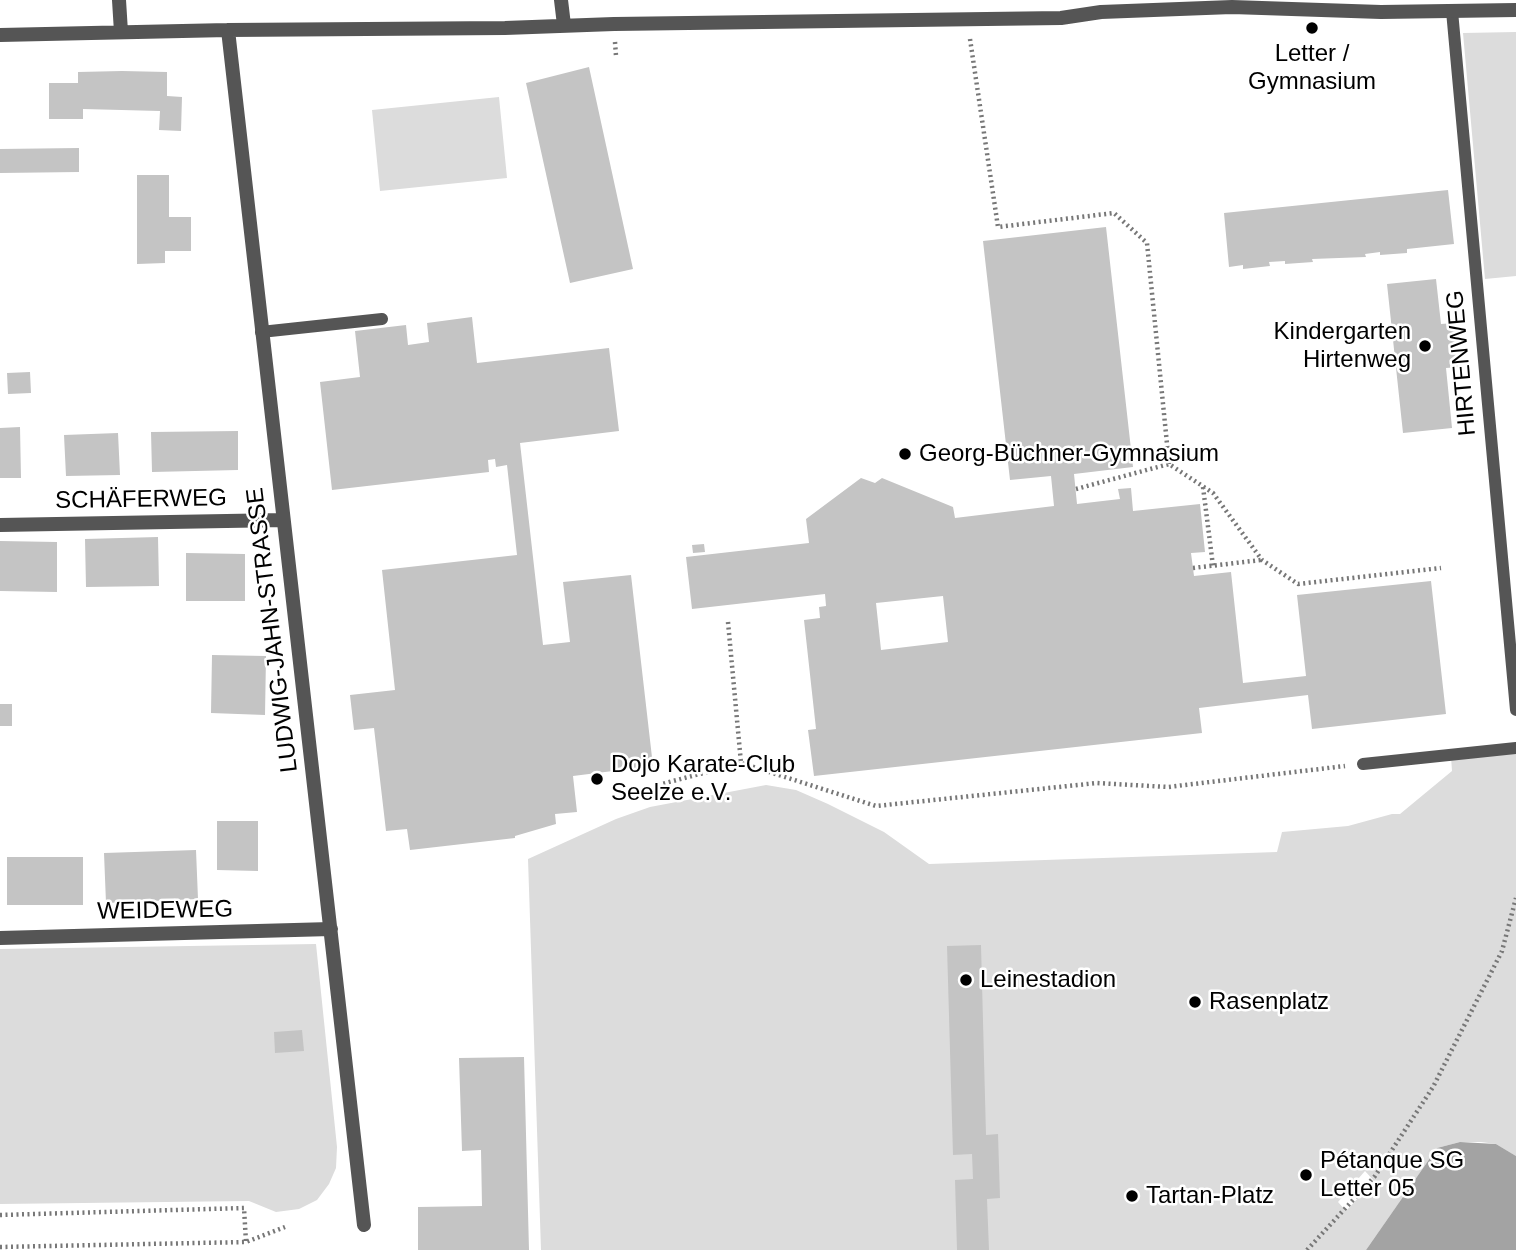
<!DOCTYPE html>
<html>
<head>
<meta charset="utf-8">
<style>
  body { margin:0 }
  canvas { display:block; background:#fff }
</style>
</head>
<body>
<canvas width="1516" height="1250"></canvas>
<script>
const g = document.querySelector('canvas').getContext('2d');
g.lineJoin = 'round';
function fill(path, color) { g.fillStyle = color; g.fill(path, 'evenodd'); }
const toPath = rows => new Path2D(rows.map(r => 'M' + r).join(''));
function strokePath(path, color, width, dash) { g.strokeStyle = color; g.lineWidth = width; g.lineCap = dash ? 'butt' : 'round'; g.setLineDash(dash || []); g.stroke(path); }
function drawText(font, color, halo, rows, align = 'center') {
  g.font = font + ' Arial,sans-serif'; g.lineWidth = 5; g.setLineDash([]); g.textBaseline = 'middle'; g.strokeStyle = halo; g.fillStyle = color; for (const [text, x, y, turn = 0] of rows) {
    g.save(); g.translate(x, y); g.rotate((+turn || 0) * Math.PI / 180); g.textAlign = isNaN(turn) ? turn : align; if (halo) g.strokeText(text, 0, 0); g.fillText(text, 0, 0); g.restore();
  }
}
fill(toPath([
  [1516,32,1516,276,1485,279,1463,33],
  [499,97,507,178,380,191,372,110],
  [1516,751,1516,1156,1496,1144,1481,1142,1460,1142,1437,1148,1366,1250,541,1250,528,859,616,819,650,807,766,785,796,790,828,804,884,832,929,864,1277,852,1282,832,1348,826,1392,814,1400,814,1452,771,1451,757],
  [1365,1171,1374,1181,1346,1211,1338,1202],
  [316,944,337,1147,336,1168,329,1184,317,1200,299,1209,276,1212,249,1201,0,1204,0,949]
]), '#dcdcdc');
fill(toPath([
  [1460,1142,1496,1144,1516,1156,1516,1250,1366,1250,1437,1148]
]), '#a3a3a3');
fill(toPath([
  [589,67,633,269,570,283,526,83],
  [122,71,167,72,167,96,182,97,181,131,159,130,160,111,83,109,83,119,49,119,49,83,78,83,78,72],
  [79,148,79,172,0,173,0,149],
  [137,175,169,175,169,217,191,217,191,251,165,251,165,263,137,264],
  [1448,190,1454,244,1407,249,1407,253,1380,255,1380,252,1365,254,1366,257,1312,259,1313,262,1285,264,1285,261,1269,262,1270,266,1243,269,1243,265,1229,267,1224,213],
  [1106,227,1133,467,1074,474,1077,504,1120,499,1118,489,1131,488,1133,511,1200,504,1205,552,1191,553,1194,576,1231,572,1243,683,1306,676,1297,595,1431,581,1446,714,1312,729,1308,695,1199,708,1202,733,814,776,808,730,816,729,804,620,820,618,819,607,826,606,825,594,692,609,686,557,809,543,806,519,861,478,875,483,882,478,953,507,955,518,1054,506,1051,476,1010,480,983,241],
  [943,596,948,642,881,650,876,603],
  [1436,279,1441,324,1455,323,1460,367,1446,368,1452,428,1403,433,1387,284],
  [472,317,477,363,609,348,619,431,520,443,543,645,570,642,563,582,631,575,653,766,573,776,577,812,555,814,556,824,515,836,515,838,410,850,407,829,386,831,374,728,354,730,350,695,395,690,382,570,517,555,507,465,496,467,495,459,488,460,489,472,332,490,320,382,360,377,355,331,406,325,408,345,429,342,427,323],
  [30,372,31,393,8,394,7,373],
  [20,427,21,478,0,478,0,428],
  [238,431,238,470,152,472,151,432],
  [118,433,120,475,66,476,64,435],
  [158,537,159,586,86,587,85,539],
  [0,541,57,542,57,592,0,591],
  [704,544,705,552,693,553,692,545],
  [186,553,245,554,245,601,186,601],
  [212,655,266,656,265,715,211,713],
  [0,704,12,704,12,726,0,726],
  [217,821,258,821,258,871,217,870],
  [196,850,198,899,106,903,104,853],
  [7,857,83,857,83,905,7,905],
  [981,945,986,1135,998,1134,1000,1198,987,1199,989,1250,957,1250,955,1180,973,1179,972,1154,953,1155,947,946],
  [302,1030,304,1051,275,1053,274,1032],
  [524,1057,529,1250,418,1250,418,1207,482,1206,481,1150,462,1151,459,1058]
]), '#c4c4c4');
strokePath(toPath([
  [970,39,998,227,1114,213,1147,243,1169,464],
  [615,42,616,56],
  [1203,487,1213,566],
  [1076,489,1169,464,1213,493,1262,560,1298,584,1441,568],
  [1193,568,1261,560],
  [728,622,741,763,876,806,1097,783,1168,787,1345,766],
  [658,785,741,763],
  [0,1215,244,1208,246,1242],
  [0,1247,246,1242,285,1227],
  [1307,1250,1375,1176,1433,1087,1502,951,1516,898]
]), '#777', 4.5, [2, 3.5]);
strokePath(toPath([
  [1452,11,1516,710],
  [261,332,382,319],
  [1363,764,1516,748]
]), '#555', 12);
strokePath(toPath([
  [119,0,121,32],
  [561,0,564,25],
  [228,30,364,1225],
  [0,35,228,30,505,28,614,24,1061,18,1101,12,1232,7,1381,12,1516,10],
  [0,525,283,520],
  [0,938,331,929]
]), '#555', 14);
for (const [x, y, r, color] of [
  [1312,28,7,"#000"],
  [1425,346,7,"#000"],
  [905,454,7,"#000"],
  [597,779,7,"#000"],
  [966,980,7,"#000"],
  [1195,1002,7,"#000"],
  [1306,1175,7,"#000"],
  [1132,1196,7,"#000"]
]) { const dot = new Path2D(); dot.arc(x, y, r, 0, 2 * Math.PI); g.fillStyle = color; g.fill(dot); strokePath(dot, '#fff', 2.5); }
drawText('24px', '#000', '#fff', [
  ["Letter /",1312,54,"center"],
  ["Gymnasium",1312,82,"center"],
  ["Kindergarten",1411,332,"right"],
  ["Hirtenweg",1411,360,"right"],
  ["Georg-Büchner-Gymnasium",919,454],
  ["Dojo Karate-Club",611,765],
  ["Seelze e.V.",611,793],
  ["Leinestadion",980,980],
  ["Rasenplatz",1209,1002],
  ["Pétanque SG",1320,1161],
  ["Letter 05",1320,1189],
  ["Tartan-Platz",1146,1196]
], 'left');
drawText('24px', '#000', '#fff', [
  ["HIRTENWEG",1462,363,-95],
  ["SCHÄFERWEG",141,500,-1],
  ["LUDWIG-JAHN-STRASSE",273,630,-97],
  ["WEIDEWEG",165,911,-1]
]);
</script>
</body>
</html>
